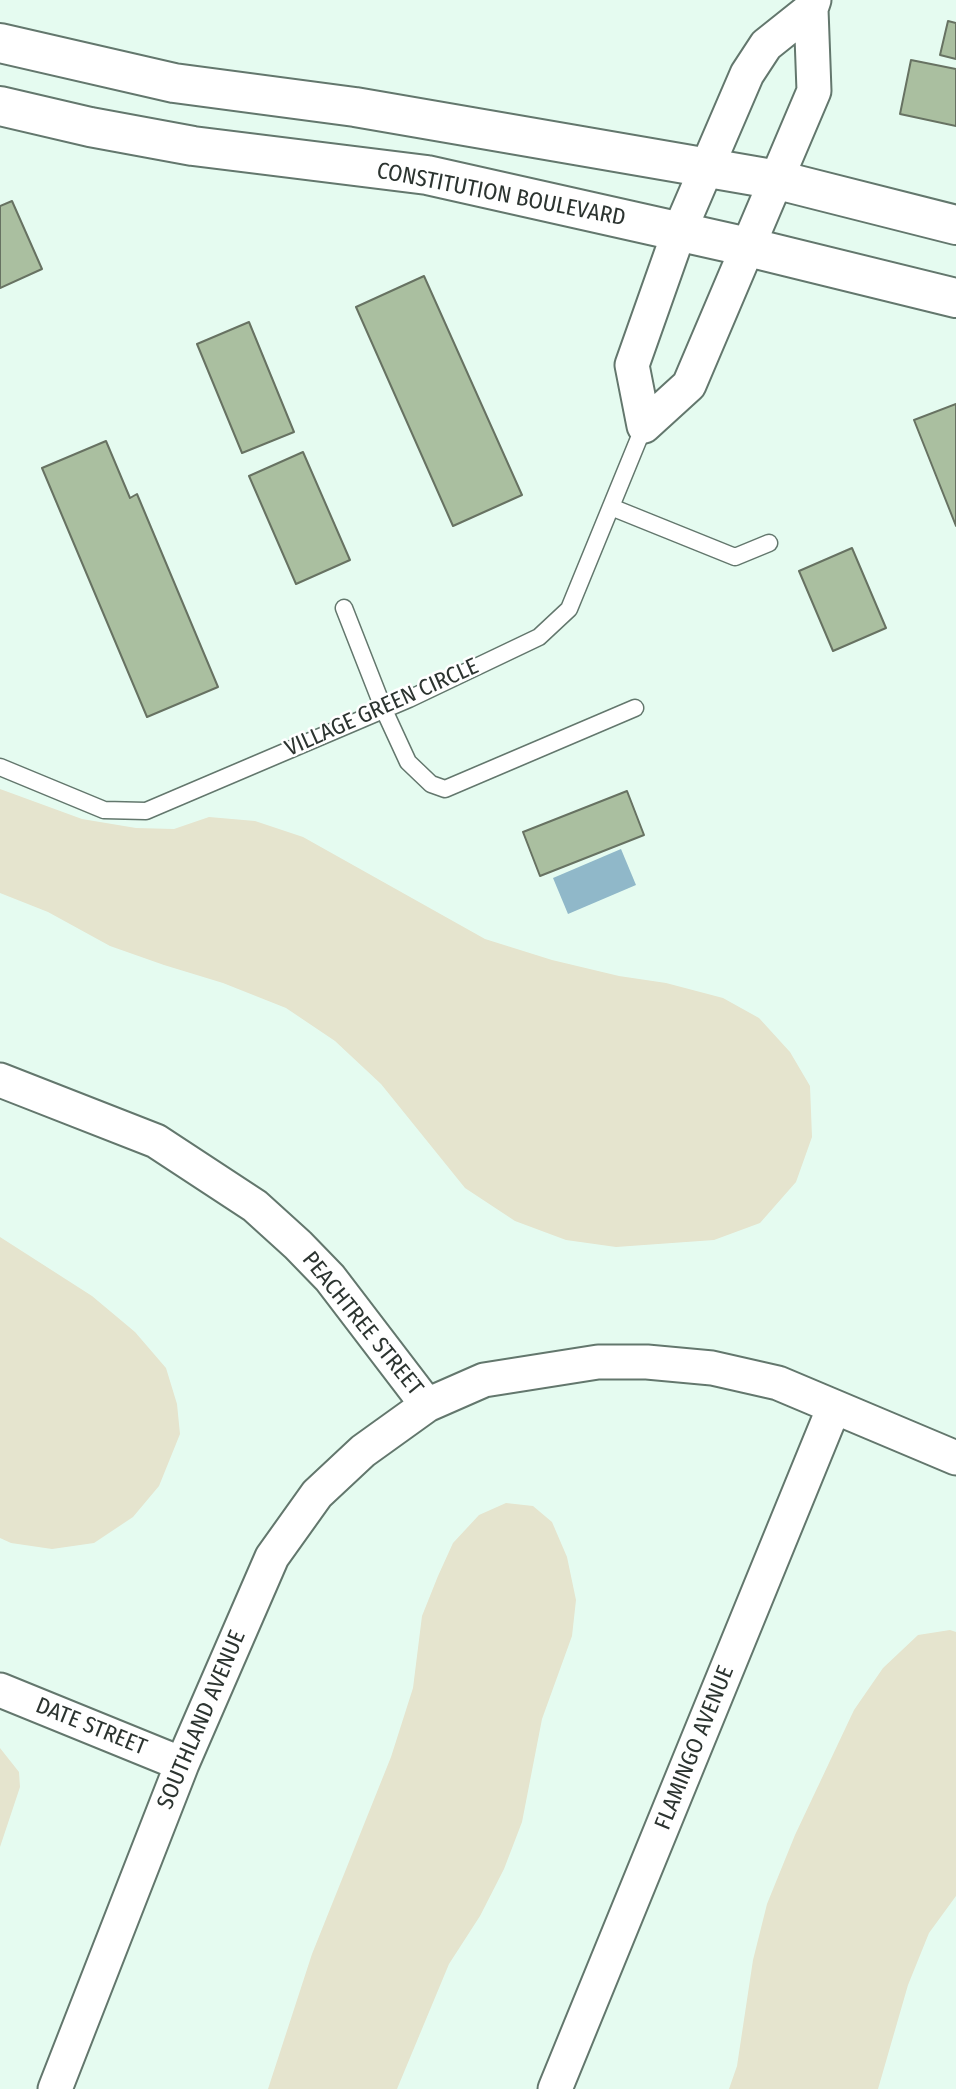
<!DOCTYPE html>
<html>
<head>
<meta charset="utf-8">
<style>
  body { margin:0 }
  canvas { display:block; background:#e5fbf0 }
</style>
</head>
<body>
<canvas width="956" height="2089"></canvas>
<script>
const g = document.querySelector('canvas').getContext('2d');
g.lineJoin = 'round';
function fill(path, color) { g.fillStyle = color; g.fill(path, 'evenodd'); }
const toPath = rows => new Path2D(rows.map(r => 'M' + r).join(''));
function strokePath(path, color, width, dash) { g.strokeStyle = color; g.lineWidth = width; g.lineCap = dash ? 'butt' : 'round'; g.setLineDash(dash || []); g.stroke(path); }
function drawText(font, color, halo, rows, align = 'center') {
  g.font = font + ' "Fira Sans Condensed",sans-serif'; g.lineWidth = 5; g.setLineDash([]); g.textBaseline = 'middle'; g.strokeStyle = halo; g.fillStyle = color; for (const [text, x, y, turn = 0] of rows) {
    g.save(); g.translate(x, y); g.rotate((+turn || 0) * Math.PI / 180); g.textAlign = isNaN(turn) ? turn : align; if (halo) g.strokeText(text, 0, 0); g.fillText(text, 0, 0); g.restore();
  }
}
fill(toPath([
  [0,789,82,819,136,828,174,829,209,817,255,821,303,837,485,939,552,960,619,976,666,983,723,998,759,1018,790,1052,810,1086,812,1137,796,1182,760,1223,714,1240,616,1247,566,1240,515,1221,465,1188,381,1084,335,1041,286,1008,223,983,164,965,110,946,48,912,0,893],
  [0,1237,92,1296,135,1332,166,1368,177,1404,180,1434,159,1486,133,1517,94,1543,52,1549,11,1543,0,1538],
  [506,1503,533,1506,552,1522,567,1557,576,1600,572,1636,542,1719,522,1822,504,1869,480,1916,449,1964,397,2089,268,2089,312,1954,391,1757,413,1688,422,1616,438,1576,453,1543,479,1515],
  [950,1630,956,1632,956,1896,929,1933,908,1985,878,2089,729,2089,737,2066,753,1960,767,1904,795,1835,854,1710,883,1668,918,1635],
  [0,1748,19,1772,20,1787,0,1847]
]), '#e5e4ce');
fill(toPath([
  [621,849,636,885,568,914,553,878]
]), '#90b8c9');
const building = toPath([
  [948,21,956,23,956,59,940,55,948,21],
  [911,60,956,69,956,126,900,114,911,60],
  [12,201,42,269,0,288,0,206,12,201],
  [424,276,522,495,453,526,356,307,424,276],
  [249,322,294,432,242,453,197,344,249,322],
  [956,404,956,526,914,420,956,404],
  [106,441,130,498,137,494,218,687,147,717,42,468,106,441],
  [303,452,350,560,296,584,249,476,303,452],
  [852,548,886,628,833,651,799,571,852,548],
  [627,791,644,835,540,876,523,832,627,791]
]);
fill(building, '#aabfa0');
strokePath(building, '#677262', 2);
const service = toPath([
  [611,507,735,557,769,543],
  [344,608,384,710,408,762,431,784,445,789,635,708],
  [0,767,104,810,146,811,409,699,539,637,569,609,644,426]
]);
const minor = toPath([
  [644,426,689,385,814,91,811,9,814,0],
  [644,426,632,365,679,232,747,74,766,45,811,9],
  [0,1080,156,1141,255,1206,298,1245,330,1278,427,1405],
  [0,1690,182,1764],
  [55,2089,182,1764,272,1557,317,1494,363,1451,427,1405,484,1380,598,1362,647,1362,712,1368,778,1383,956,1458],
  [555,2089,834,1407]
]);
const tertiary = toPath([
  [0,43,174,83,355,107,778,180,956,225],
  [0,106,90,127,193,146,427,175,748,247,956,298]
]);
strokePath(service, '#63776d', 19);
strokePath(minor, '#63776d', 37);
strokePath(tertiary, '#63776d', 42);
strokePath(service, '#fff', 16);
strokePath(minor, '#fff', 33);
strokePath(tertiary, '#fff', 38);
drawText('23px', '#2c3430', '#fff', [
  ["CONSTITUTION BOULEVARD",501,195,11],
  ["VILLAGE GREEN CIRCLE",382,708,-24],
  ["PEACHTREE STREET",362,1324,51],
  ["SOUTHLAND AVENUE",202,1720,-67],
  ["DATE STREET",91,1727,22],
  ["FLAMINGO AVENUE",695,1748,-68]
]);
</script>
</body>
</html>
